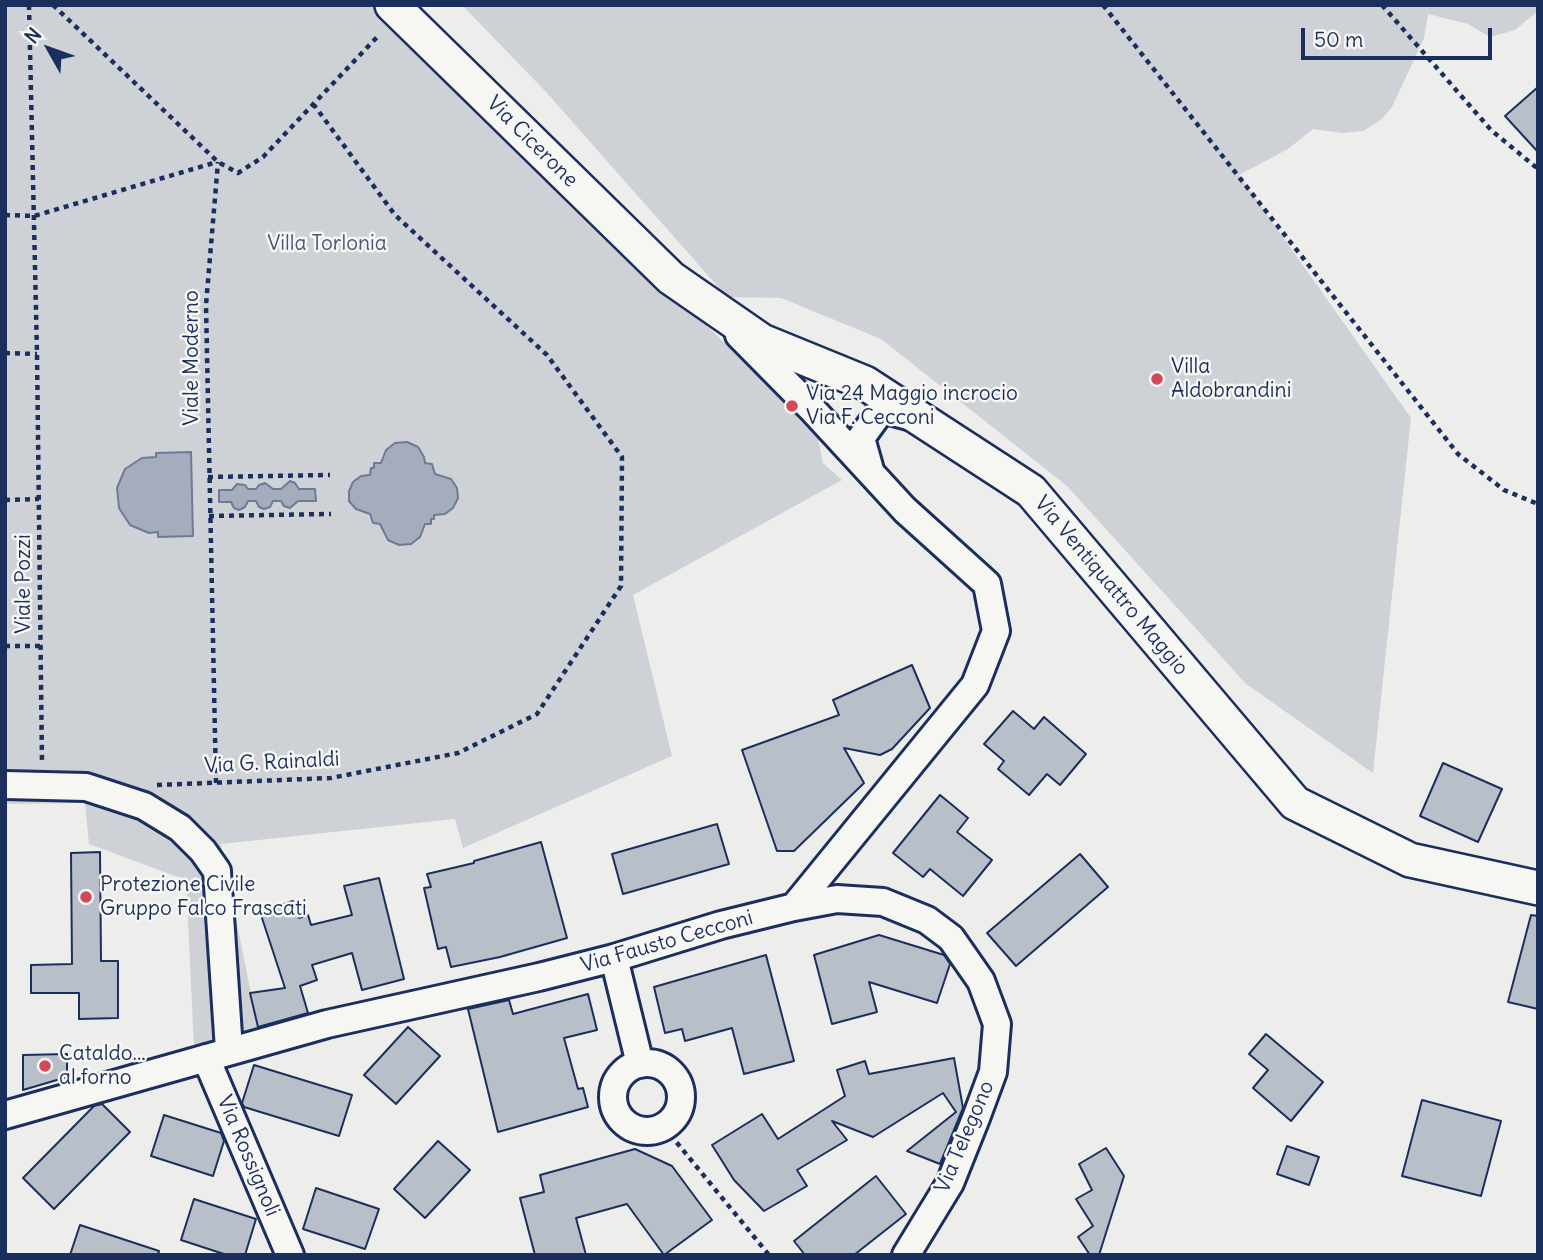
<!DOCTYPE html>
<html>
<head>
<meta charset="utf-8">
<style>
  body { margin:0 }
  #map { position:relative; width:1543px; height:1260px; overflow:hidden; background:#edeeec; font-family:Delius,sans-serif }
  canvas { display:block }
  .frame { position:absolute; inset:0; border:7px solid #1b2f5e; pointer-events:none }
  .north { position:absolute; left:14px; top:14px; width:70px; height:70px; -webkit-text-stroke:5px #f6f6f2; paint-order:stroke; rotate:310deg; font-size:19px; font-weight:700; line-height:28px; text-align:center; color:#1b2f5e }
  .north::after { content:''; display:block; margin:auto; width:24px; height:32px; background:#1b2f5e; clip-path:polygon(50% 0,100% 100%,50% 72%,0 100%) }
  .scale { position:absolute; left:1301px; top:28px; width:191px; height:32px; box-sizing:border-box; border:4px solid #1b2f5e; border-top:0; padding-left:9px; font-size:21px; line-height:24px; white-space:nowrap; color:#1b2f5e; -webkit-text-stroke:5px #f6f6f2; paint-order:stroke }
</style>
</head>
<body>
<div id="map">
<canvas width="1543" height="1260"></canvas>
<div class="frame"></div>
<div class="north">N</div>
<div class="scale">50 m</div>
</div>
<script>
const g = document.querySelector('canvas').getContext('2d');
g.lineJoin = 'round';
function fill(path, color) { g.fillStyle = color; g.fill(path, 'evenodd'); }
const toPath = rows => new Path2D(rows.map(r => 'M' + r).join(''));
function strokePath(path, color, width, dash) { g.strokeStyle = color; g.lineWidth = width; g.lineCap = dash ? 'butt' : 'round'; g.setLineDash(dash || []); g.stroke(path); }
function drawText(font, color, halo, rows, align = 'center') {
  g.font = font + ' Delius,sans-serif'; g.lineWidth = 5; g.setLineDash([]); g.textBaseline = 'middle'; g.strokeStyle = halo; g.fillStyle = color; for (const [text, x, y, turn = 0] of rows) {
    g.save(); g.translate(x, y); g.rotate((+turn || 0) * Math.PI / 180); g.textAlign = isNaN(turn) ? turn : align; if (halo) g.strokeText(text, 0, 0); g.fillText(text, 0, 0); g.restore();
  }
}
fill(toPath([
  [5,5,384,5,817,435,823,463,842,480,633,595,672,756,463,848,455,819,221,844,258,1028,194,1047,186,880,89,844,85,803,5,804],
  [381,463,435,475,431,519,425,524,370,518,353,482,361,476,371,475,374,469],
  [462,5,1538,5,1538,11,1515,30,1490,37,1468,24,1428,14,1424,38,1392,107,1382,119,1363,131,1343,133,1313,129,1288,149,1239,175,1411,418,1373,773,1246,684,1067,486,881,339,781,298,727,297,546,92]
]), '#ced2d7');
const water = toPath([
  [407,442,418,447,424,457,425,463,432,464,435,474,451,479,457,488,458,498,453,508,445,514,434,515,434,519,431,519,431,524,425,524,420,537,411,544,399,545,388,540,380,524,373,523,370,514,356,509,349,501,349,491,353,482,361,476,370,475,371,468,374,468,374,463,381,463,386,450,395,443,407,442],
  [191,452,193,536,158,537,158,532,149,533,130,525,119,508,117,488,125,469,142,458,156,457,156,453,191,452],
  [290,481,295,483,299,489,315,489,316,501,298,501,290,508,284,506,281,501,273,501,270,507,264,509,259,507,256,501,248,501,245,507,239,510,234,508,231,502,219,502,219,490,232,490,237,484,245,485,248,489,256,489,259,485,265,483,273,489,281,489,290,481]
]);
fill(water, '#a5acbc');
strokePath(water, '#6e7a96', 2);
const building = toPath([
  [1538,87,1538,152,1505,116,1538,87],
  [912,665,930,708,892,749,880,755,844,748,864,783,794,851,777,851,742,750,839,715,833,700,912,665],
  [1013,711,1034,729,1044,717,1086,754,1060,785,1047,774,1029,795,998,769,1004,761,984,744,1013,711],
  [1443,763,1502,789,1478,842,1420,816,1443,763],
  [940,795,968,818,957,832,992,860,963,896,930,869,923,877,893,853,940,795],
  [717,824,729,864,623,894,612,854,717,824],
  [541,842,567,938,500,957,451,967,446,947,438,949,424,888,431,887,427,874,474,863,474,861,541,842],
  [100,852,101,961,118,961,118,1018,79,1019,79,993,31,993,31,965,72,964,71,853,100,852],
  [1080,854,1108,887,1016,966,987,933,1080,854],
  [379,878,404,979,362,990,352,953,312,965,317,980,300,986,308,1013,258,1027,250,993,285,988,260,912,293,901,299,918,308,915,311,925,352,915,344,886,379,878],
  [1531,915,1538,916,1538,1009,1508,1002,1531,915],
  [879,935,944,955,950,964,937,1003,869,982,877,1012,832,1024,814,955,879,935],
  [766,955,794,1061,744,1074,732,1028,685,1041,682,1029,665,1033,654,987,766,955],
  [588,994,597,1030,564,1038,578,1089,583,1088,588,1107,498,1132,468,1009,509,1000,513,1014,588,994],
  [408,1027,440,1056,396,1104,364,1075,408,1027],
  [1266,1034,1323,1082,1291,1121,1253,1088,1268,1070,1249,1054,1266,1034],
  [67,1054,67,1077,23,1090,23,1055,67,1054],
  [954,1058,963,1108,940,1164,907,1151,956,1112,943,1093,873,1137,832,1121,847,1140,797,1170,807,1186,764,1211,734,1180,712,1145,762,1114,778,1139,845,1096,837,1070,865,1061,869,1074,954,1058],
  [254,1065,352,1095,339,1136,244,1107,242,1103,254,1065],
  [1422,1100,1501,1121,1481,1196,1402,1176,1422,1100],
  [102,1104,130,1132,54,1209,23,1178,94,1106,102,1104],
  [164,1115,221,1133,224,1141,213,1176,151,1156,164,1115],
  [438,1141,470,1170,425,1218,394,1189,438,1141],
  [1287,1146,1319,1157,1309,1185,1277,1174,1287,1146],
  [1106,1148,1124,1176,1099,1255,1090,1255,1078,1237,1093,1226,1076,1199,1092,1190,1079,1164,1106,1148],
  [635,1149,672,1166,712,1220,664,1255,627,1204,576,1218,586,1255,535,1255,520,1198,544,1192,540,1175,635,1149],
  [876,1176,906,1214,854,1255,805,1255,794,1241,876,1176],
  [316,1188,379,1209,365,1249,303,1229,316,1188],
  [194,1199,256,1219,245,1255,227,1255,181,1240,194,1199],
  [80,1225,159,1251,158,1255,70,1255,80,1225]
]);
fill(building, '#b9bfc8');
strokePath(building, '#1b2f5e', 2);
const minor = toPath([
  [739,335,811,408,905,510,987,584,996,631,975,685,794,907],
  [870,470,861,438,882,409,912,417],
  [5,785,86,787,144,806,180,828,203,851,217,871,229,1050],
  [614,958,640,1064],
  [206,1058,290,1255],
  '613 1097a34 34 0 1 1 68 0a34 34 0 1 1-68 0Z',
  [5,1115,327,1024,539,977,614,958,721,925,794,907,837,899,883,902,927,920,951,938,981,981,997,1024,993,1072,976,1118,950,1183,906,1255]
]);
const major = toPath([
  [392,5,671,278,762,341,865,383,1031,491,1295,803,1410,860,1538,888]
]);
strokePath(minor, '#1b2f5e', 32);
strokePath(major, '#1b2f5e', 38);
strokePath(toPath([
  [29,5,37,354,42,763],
  [53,5,218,162,238,173,263,157,380,34],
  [1103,5,1458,454,1504,490,1538,504],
  [1382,5,1491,130,1538,169],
  [5,215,34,216,217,162],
  [5,353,37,354],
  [208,477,330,475],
  [5,500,39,499],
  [209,516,331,514],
  [5,646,40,646],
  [216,783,206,305,218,162],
  [157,785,331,778,458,753,537,714,621,586,622,457,547,355,395,215,314,105],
  [664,1127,769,1255]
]), '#1b2f5e', 4.5, [5, 5]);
strokePath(minor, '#f6f6f2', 26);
strokePath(major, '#f6f6f2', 33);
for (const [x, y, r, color] of [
  [1157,379,7,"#d1495b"],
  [792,406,7,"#d1495b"],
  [86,897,7,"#d1495b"],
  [45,1066,7,"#d1495b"]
]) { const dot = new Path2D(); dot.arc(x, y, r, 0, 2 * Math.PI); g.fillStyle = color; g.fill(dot); strokePath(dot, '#f6f6f2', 2.5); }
drawText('21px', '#1b2f5e', '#f6f6f2', [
  ["Via Cicerone",532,142,45],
  ["Viale Moderno",192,358,-90],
  ["Viale Pozzi",24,584,-90],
  ["Via Ventiquattro Maggio",1111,586,50],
  ["Via G. Rainaldi",272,763,-3],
  ["Via Fausto Cecconi",667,942,-16],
  ["Via Telegono",965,1137,-67],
  ["Via Rossignoli",248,1156,67]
]);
drawText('21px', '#48587c', '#f6f6f2', [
  ["Villa Torlonia",327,244]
]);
drawText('21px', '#1b2f5e', '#f6f6f2', [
  ["Villa",1171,367],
  ["Aldobrandini",1171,391],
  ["Via 24 Maggio incrocio",806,394],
  ["Via F. Cecconi",806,418],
  ["Protezione Civile",100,885],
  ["Gruppo Falco Frascati",100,909],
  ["Cataldo...",59,1054],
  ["al forno",59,1078]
], 'left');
</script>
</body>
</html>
